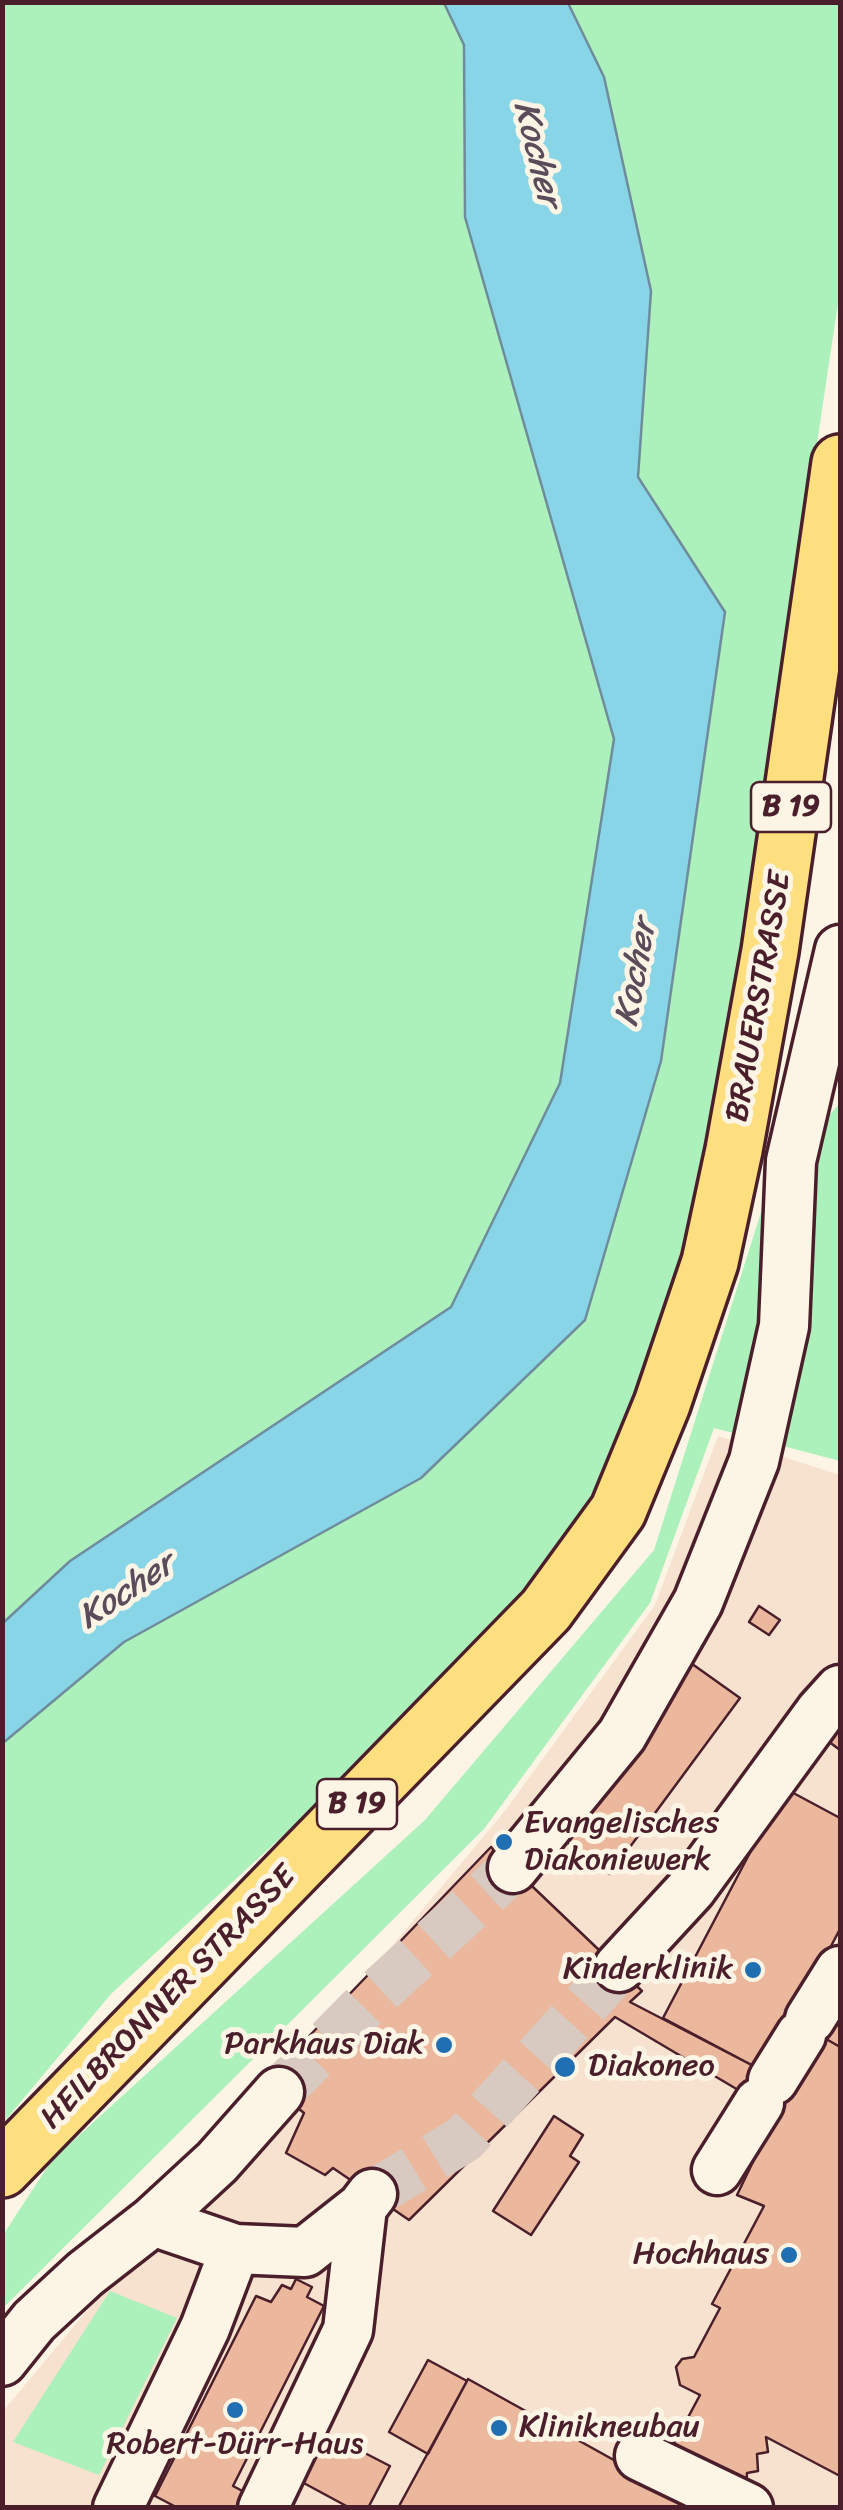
<!DOCTYPE html>
<html>
<head>
<meta charset="utf-8">
<style>
  body { margin:0 }
  #map { position:relative; width:843px; height:2510px; overflow:hidden; background:#fcf5e5; font-family:Sriracha,sans-serif }
  canvas { display:block }
  .frame { position:absolute; inset:0; border:5px solid #4a1f2b; pointer-events:none }
</style>
</head>
<body>
<div id="map">
<canvas width="843" height="2510"></canvas>
<div class="frame"></div>
</div>
<script>
const g = document.querySelector('canvas').getContext('2d');
g.lineJoin = 'round';
function fill(path, color) { g.fillStyle = color; g.fill(path, 'evenodd'); }
const toPath = rows => new Path2D(rows.map(r => 'M' + r).join(''));
function strokePath(path, color, width, dash) { g.strokeStyle = color; g.lineWidth = width; g.lineCap = dash ? 'butt' : 'round'; g.setLineDash(dash || []); g.stroke(path); }
function drawText(font, color, halo, rows, align = 'center') {
  g.font = font + ' Sriracha,sans-serif'; g.lineWidth = 10; g.setLineDash([]); g.textBaseline = 'middle'; g.strokeStyle = halo; g.fillStyle = color; for (const [text, x, y, turn = 0] of rows) {
    g.save(); g.translate(x, y); g.rotate((+turn || 0) * Math.PI / 180); g.textAlign = isNaN(turn) ? turn : align; if (halo) g.strokeText(text, 0, 0); g.fillText(text, 0, 0); g.restore();
  }
}
fill(toPath([
  [718,1436,840,1475,840,2507,3,2508,3,2411,504,1812,655,1605]
]), '#f7e2cf');
fill(toPath([
  [2,3,444,3,464,44,465,217,614,739,560,1083,451,1307,70,1561,3,1623],
  [568,3,840,3,840,290,738,970,706,1167,673,1322,614,1453,576,1522,530,1582,340,1783,111,1994,3,2123,3,1743,124,1642,421,1478,585,1320,661,1061,725,612,638,477,651,291,604,77],
  [840,1103,840,1461,714,1428,650,1603,484,1829,3,2308,3,2235,52,2160,425,1820,654,1550,771,1181],
  [110,2291,177,2318,99,2475,13,2442]
]), '#acf0bb');
const water = toPath([
  [444,3,568,3,604,77,651,291,638,477,725,612,661,1061,585,1320,421,1478,124,1642,3,1743,3,1623,70,1561,451,1307,560,1083,614,739,465,217,464,45,444,3]
]);
fill(water, '#88d5e7');
strokePath(water, '#6f8c9c', 2.5);
const building = toPath([
  [759,1606,780,1620,769,1635,749,1622,759,1606],
  [688,1661,740,1698,610,1874,568,1843,590,1813,581,1806,688,1661],
  [840,1707,840,1750,820,1735,840,1707],
  [784,1788,840,1818,840,1929,765,2072,663,2018,784,1788],
  [491,1847,642,1991,630,2002,765,2072,786,2093,777,2113,615,2017,409,2220,333,2168,325,2175,286,2153,304,2113,265,2082,491,1847],
  [840,2000,840,2047,821,2036,840,2000],
  [821,2036,840,2047,840,2476,766,2437,768,2452,757,2454,758,2471,747,2473,746,2489,669,2453,700,2395,680,2385,676,2367,682,2359,694,2357,720,2308,712,2304,764,2206,737,2195,786,2093,821,2036],
  [554,2116,583,2135,570,2156,579,2162,531,2235,493,2211,554,2116],
  [296,2279,312,2287,307,2297,324,2306,233,2486,250,2495,244,2508,178,2508,155,2496,256,2296,271,2302,282,2285,291,2289,296,2279],
  [428,2360,467,2381,428,2454,389,2432,428,2360],
  [468,2379,666,2489,701,2508,398,2508,468,2379],
  [326,2433,390,2466,368,2508,350,2508,300,2481,326,2433]
]);
fill(building, '#ebb79d');
strokePath(building, '#4a1f2b', 2.5);
strokePath(toPath([
  [279,2092,374,1996,513,1868],
  [373,2194,464,2139,619,1967]
]), '#d8cac0', 48, [48, 24]);
const minor = toPath([
  [513,1868,622,1735,698,1602,754,1461,784,1326,791,1161,840,950],
  [619,1967,691,1889,821,1711,840,1690],
  [810,2019,840,1971],
  [773,2080,801,2035],
  [717,2170,759,2103],
  [153,2221,235,2249,305,2252,362,2207,372,2194],
  [2,2361,34,2321,85,2274,153,2221,217,2162,279,2092],
  [640,2456,748,2508],
  [118,2508,205,2328,235,2249],
  [263,2508,348,2330,362,2207]
]);
const major = toPath([
  [2,2169,546,1610,618,1511,662,1404,710,1262,734,1150,770,951,840,463]
]);
strokePath(minor, '#4a1f2b', 55);
strokePath(major, '#4a1f2b', 62);
strokePath(minor, '#fcf5e5', 48);
strokePath(major, '#fedf80', 55);
for (const [x, y, r, color] of [
  [504,1842,10,"#1f6fb2"],
  [753,1970,10,"#1f6fb2"],
  [444,2045,10,"#1f6fb2"],
  [565,2067,12,"#1f6fb2"],
  [789,2255,10,"#1f6fb2"],
  [235,2410,10,"#1f6fb2"],
  [499,2428,10,"#1f6fb2"]
]) { const dot = new Path2D(); dot.arc(x, y, r, 0, 2 * Math.PI); g.fillStyle = color; g.fill(dot); strokePath(dot, '#fcf5e5', 4); }
for (const [x, y, w] of [
  [791,807,80],
  [357,1804,80]
]) { const box = new Path2D(); box.roundRect(x - w / 2, y - 25, w, 50, 8); g.fillStyle = '#fcf5e5'; g.fill(box); strokePath(box, '#4a1f2b', 2.5); }
drawText('bold 30px', '#4a1f2b', null, [
  ["B 19",791,807],
  ["B 19",357,1804]
]);
drawText('32px', '#4a1f2b', '#fcf5e5', [
  ["BRAUERSTRASSE",760,997,-80],
  ["HEILBRONNER STRASSE",169,1998,-46]
]);
drawText('32px', '#4a1f2b', '#fcf5e5', [
  ["Evangelisches",524,1824],
  ["Diakoniewerk",524,1861],
  ["Kinderklinik",733,1970,"right"],
  ["Parkhaus Diak",424,2045,"right"],
  ["Diakoneo",588,2067],
  ["Hochhaus",769,2255,"right"],
  ["Klinikneubau",519,2428],
  ["Robert-Dürr-Haus",235,2445,"center"]
], 'left');
drawText('italic 35px', '#5a4c5a', '#fcf5e5', [
  ["Kocher",536,154,76],
  ["Kocher",637,973,-80],
  ["Kocher",127,1592,-34]
]);
</script>
</body>
</html>
